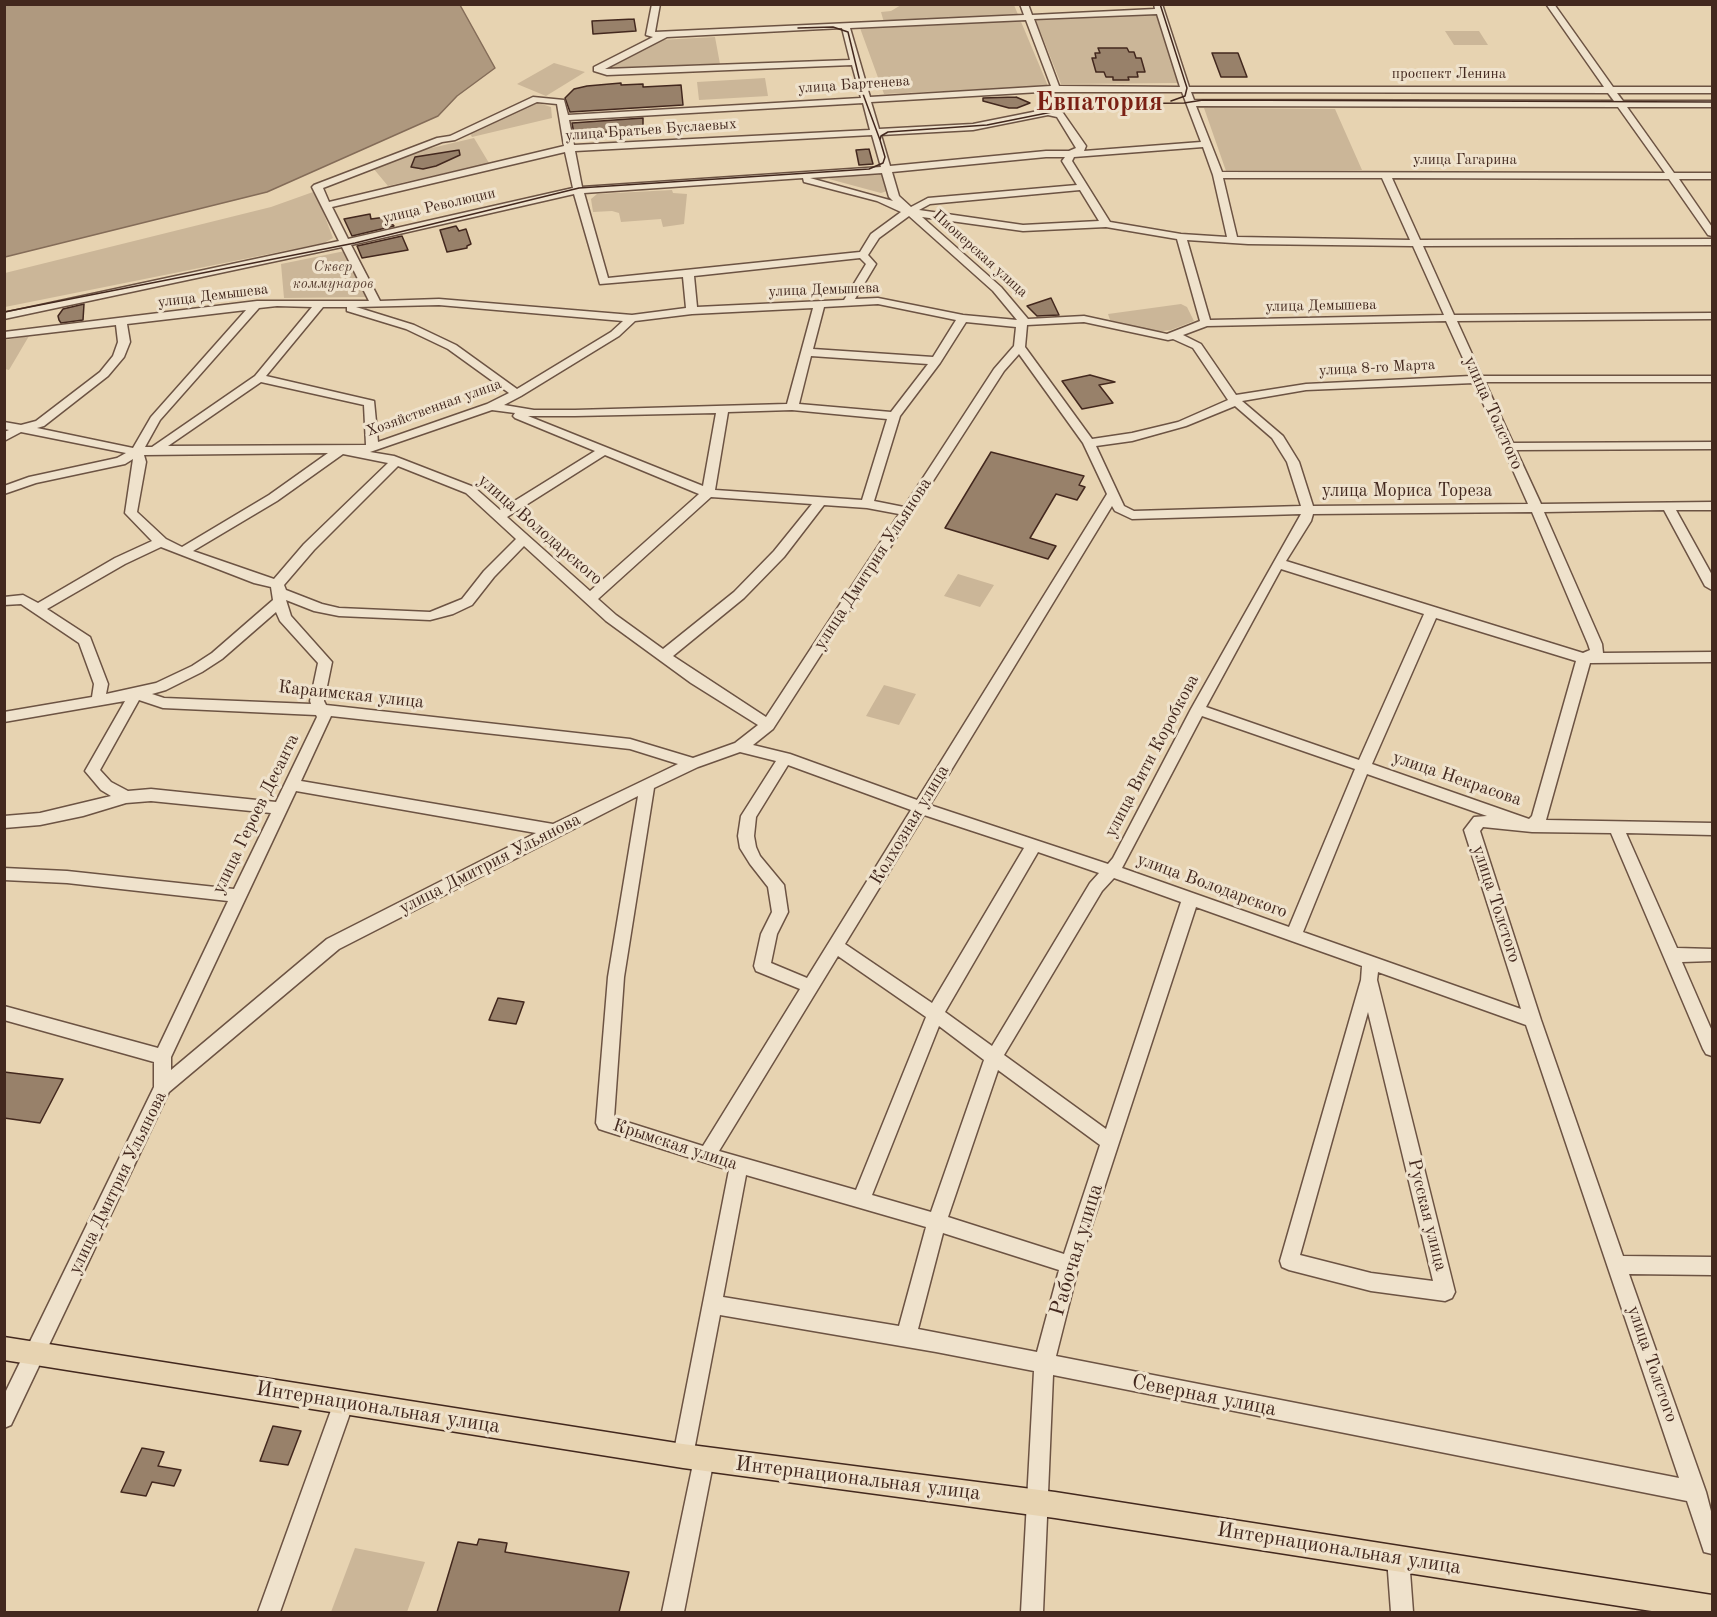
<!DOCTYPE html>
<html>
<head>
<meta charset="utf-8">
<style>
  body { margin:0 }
  #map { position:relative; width:1717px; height:1617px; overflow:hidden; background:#e7d3b1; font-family:"Old Standard TT",serif }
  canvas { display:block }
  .frame { position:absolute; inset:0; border:6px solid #43281e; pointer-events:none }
</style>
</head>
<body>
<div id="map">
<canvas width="1717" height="1617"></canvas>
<div class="frame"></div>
</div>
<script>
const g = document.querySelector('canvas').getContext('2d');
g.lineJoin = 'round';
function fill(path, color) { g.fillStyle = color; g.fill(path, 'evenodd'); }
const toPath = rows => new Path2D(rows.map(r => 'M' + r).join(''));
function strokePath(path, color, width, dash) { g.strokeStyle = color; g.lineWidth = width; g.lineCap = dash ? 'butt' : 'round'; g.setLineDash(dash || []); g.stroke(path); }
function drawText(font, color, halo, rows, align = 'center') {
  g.font = font + ' "Old Standard TT",serif'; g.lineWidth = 6; g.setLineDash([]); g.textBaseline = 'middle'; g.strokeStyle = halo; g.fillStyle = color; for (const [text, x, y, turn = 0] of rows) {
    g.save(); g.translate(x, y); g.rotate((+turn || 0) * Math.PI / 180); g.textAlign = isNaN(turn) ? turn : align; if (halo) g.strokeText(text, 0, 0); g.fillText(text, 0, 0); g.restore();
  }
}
fill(toPath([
  [901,5,1014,5,1048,86,884,94,860,28,885,26,881,12,891,11],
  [1157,14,1178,83,1061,84,1035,18],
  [1445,31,1479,31,1488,45,1454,45],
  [715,37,720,64,618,70,608,66,660,40],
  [554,63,585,72,546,96,517,84],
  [765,78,768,96,699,100,697,82],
  [535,102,551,107,552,118,472,137,469,132],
  [1204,108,1335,109,1362,170,1226,171],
  [474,138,489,163,388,186,373,168,419,151],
  [881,174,887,191,881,193,829,179,832,177],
  [672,190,673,193,687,194,684,224,663,227,661,219,621,222,619,213,612,211,593,212,591,199,597,194],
  [313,192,319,201,333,238,324,243,5,307,5,273,271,207],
  [345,251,366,297,284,298,281,264],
  [1181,304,1187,307,1194,321,1171,330,1156,332,1110,320,1108,314],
  [29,336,9,370,5,369,5,340],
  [958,574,994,585,980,607,944,596],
  [884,685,916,694,899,725,866,716],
  [355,1548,425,1562,407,1612,331,1612]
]), '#cbb698');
const water = toPath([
  [4,5,460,5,495,68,457,96,438,116,267,192,5,257,4,5]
]);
fill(water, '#af997f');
strokePath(water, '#846c58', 1.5);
const building = toPath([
  [634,19,636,31,593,34,592,21,634,19],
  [1098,48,1127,48,1129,52,1134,52,1136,58,1141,58,1145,72,1137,72,1138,77,1128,77,1129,80,1113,80,1113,77,1106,77,1104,72,1096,72,1092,58,1096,58,1095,53,1100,53,1098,48],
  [1212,53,1238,53,1247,77,1221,77,1212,53],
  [621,83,621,85,643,84,643,87,681,85,683,105,570,112,565,98,574,89,587,86,621,83],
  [1016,97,1030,103,1017,108,1009,108,983,101,983,98,1016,97],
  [643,118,643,130,574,134,572,123,643,118],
  [869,149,873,164,859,165,856,150,869,149],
  [459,150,460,155,436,166,423,169,411,167,415,157,459,150],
  [370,214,371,219,386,217,394,226,352,236,344,219,370,214],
  [456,226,459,231,466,229,471,244,467,246,467,248,447,252,440,230,456,226],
  [402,236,408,250,362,258,357,246,402,236],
  [1051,298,1059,315,1037,316,1027,306,1051,298],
  [84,304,83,320,61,323,59,320,58,316,63,309,84,304],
  [1090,375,1115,382,1099,385,1113,403,1082,409,1062,381,1090,375],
  [991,452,1084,476,1079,485,1085,487,1077,500,1056,494,1030,538,1056,546,1048,559,945,528,991,452],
  [498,998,524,1002,516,1024,489,1020,498,998],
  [4,1072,63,1079,40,1123,4,1118,4,1072],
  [273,1426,301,1431,288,1465,260,1461,273,1426],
  [142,1448,164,1452,158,1466,181,1470,174,1486,152,1482,146,1496,121,1492,142,1448],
  [479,1539,507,1543,505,1552,629,1572,619,1612,437,1612,458,1542,477,1545,479,1539]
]);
fill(building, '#98816a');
strokePath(building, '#43281e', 1.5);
const minor = toPath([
  [652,4,660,4,655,32,1024,15,1020,4,1028,4,1032,15,1155,9,1154,4,1162,4,1189,87,1604,87,1546,4,1554,4,1613,87,1712,87,1712,93,1617,93,1623,101,1712,101,1712,107,1627,107,1674,173,1712,173,1712,179,1679,179,1712,227,1712,236,1708,235,1669,179,1392,178,1420,240,1712,239,1712,245,1423,246,1454,315,1712,313,1712,319,1457,321,1482,376,1712,376,1712,382,1485,382,1513,443,1712,442,1712,449,1516,450,1541,504,1712,502,1712,510,1676,510,1712,575,1712,590,1705,586,1664,510,1544,512,1602,644,1603,653,1712,652,1712,662,1590,663,1546,820,1712,823,1712,835,1626,833,1677,948,1712,949,1712,961,1682,962,1712,1031,1712,1056,1706,1054,1703,1049,1611,833,1532,832,1483,827,1480,831,1541,1020,1623,1256,1712,1257,1712,1275,1629,1274,1706,1492,1712,1515,1712,1554,1704,1552,1687,1501,1053,1375,1043,1612,1021,1612,1034,1371,936,1352,720,1315,693,1456,690,1463,683,1466,676,1463,673,1456,729,1170,605,1131,599,1129,596,1123,608,977,638,796,339,949,169,1092,11,1425,4,1428,4,1395,154,1087,154,1062,4,1020,4,1006,158,1048,228,901,67,883,4,880,4,868,67,871,234,889,271,813,151,801,126,803,83,816,40,825,4,828,4,816,40,813,111,796,101,790,85,771,125,701,4,722,4,712,92,697,94,684,79,643,21,604,4,605,4,597,23,595,38,603,115,558,152,541,125,513,133,459,125,464,36,483,4,494,4,486,29,477,117,458,126,453,21,432,4,441,4,432,9,430,4,429,4,422,21,425,36,421,100,372,113,356,118,342,116,325,4,338,4,332,257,301,369,301,342,247,4,319,4,313,339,241,312,187,314,185,437,138,450,136,533,97,564,100,568,115,861,98,852,65,607,75,594,71,594,67,653,37,646,35,652,4],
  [1157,14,1180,87,1059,86,1034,19,1157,14],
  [1026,20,1051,86,870,97,850,28,1026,20],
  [842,28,850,60,605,69,667,37,842,28],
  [1040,92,1182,92,1201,142,1084,151,1086,146,1063,113,1048,109,973,124,879,129,871,102,1040,92],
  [1191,92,1608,93,1614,101,1194,100,1191,92],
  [537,102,557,104,564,146,329,202,323,188,442,142,455,140,537,102],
  [863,103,870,130,574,145,569,120,863,103],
  [1196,106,1618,107,1665,173,1222,172,1196,106],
  [1048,115,1057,117,1076,148,1069,151,1046,151,890,166,881,135,973,130,1048,115],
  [872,135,881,167,582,187,575,151,872,135],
  [1203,147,1213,175,1227,237,1181,234,1110,222,1072,161,1074,157,1203,147],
  [565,152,573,188,348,239,332,207,565,152],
  [1046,157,1065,157,1062,161,1077,185,928,198,911,207,899,196,892,172,1046,157],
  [882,173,889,197,893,201,810,178,882,173],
  [803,178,804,182,877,201,901,212,871,234,860,252,608,278,584,193,803,178],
  [1223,178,1382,178,1410,240,1237,237,1223,178],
  [1080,190,1099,221,1023,225,919,210,930,204,1080,190],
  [574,194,600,284,683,277,686,308,632,315,439,299,380,301,351,245,574,194],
  [909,216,993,291,1017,320,963,315,878,298,855,299,876,264,868,255,879,238,909,216],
  [922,217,1023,231,1106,227,1177,239,1200,321,1167,334,1084,316,1028,319,1001,287,922,217],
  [1187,240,1248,244,1413,246,1444,315,1210,320,1187,240],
  [860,258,866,264,844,300,697,307,694,276,860,258],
  [878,304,956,320,933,357,813,349,824,307,878,304],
  [439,305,623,321,611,332,517,389,456,345,414,325,356,307,439,305],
  [277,306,312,307,255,376,152,447,145,447,160,420,259,308,277,306],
  [323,307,347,307,347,311,406,329,448,349,509,393,487,404,378,442,374,401,266,376,323,307],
  [813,308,787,404,575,410,534,410,504,405,521,396,619,336,635,321,692,314,813,308],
  [246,310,151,417,133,448,37,428,44,426,108,376,124,357,130,342,127,324,246,310],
  [1446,321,1471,376,1306,384,1236,395,1201,344,1183,335,1207,326,1446,321],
  [966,322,1016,327,1014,346,994,369,904,507,874,501,900,416,940,363,966,322],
  [1084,322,1168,340,1173,339,1193,348,1228,400,1178,422,1132,433,1092,439,1025,347,1027,325,1084,322],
  [1019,354,1083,443,1107,494,917,800,790,754,753,745,773,729,1004,371,1019,354],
  [811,356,928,364,891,412,799,404,811,356],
  [261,382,364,405,366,445,168,446,261,382],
  [1474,383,1528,504,1313,506,1299,462,1283,436,1242,401,1306,390,1474,383],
  [1235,406,1272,438,1287,462,1301,506,1134,511,1124,506,1096,446,1132,441,1186,426,1235,406],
  [492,410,515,413,513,416,515,418,595,451,500,510,474,487,394,456,370,452,492,410],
  [792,410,887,419,862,500,715,490,728,412,792,410],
  [716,413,703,486,528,416,575,416,716,413],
  [328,453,269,495,182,547,166,539,137,512,146,462,144,455,328,453],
  [343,454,388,463,304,544,274,579,193,551,277,501,343,454],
  [605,455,699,494,590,591,507,517,605,455],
  [398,466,466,493,516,539,484,571,462,599,430,612,339,608,322,604,286,590,284,585,314,550,398,466],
  [711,497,812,504,774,551,734,592,663,649,616,615,598,599,711,497],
  [824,505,867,508,899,514,766,717,673,656,744,598,784,557,824,505],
  [1112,506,1115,511,1132,519,1301,514,1191,709,1113,858,1108,864,930,805,1112,506],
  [1532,512,1588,644,1590,650,1583,653,1286,561,1311,521,1313,514,1532,512],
  [524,546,606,621,691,683,758,725,735,743,693,758,630,739,326,705,324,701,332,662,291,616,286,600,314,611,339,616,430,620,453,614,472,605,494,577,524,546],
  [161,547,254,583,271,587,273,600,212,653,192,666,156,683,106,694,108,684,90,637,47,609,125,564,161,547],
  [1281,569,1424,614,1359,760,1206,707,1281,569],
  [276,612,280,621,318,663,310,701,311,704,164,698,152,694,166,690,202,672,222,659,276,612],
  [1436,618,1576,661,1532,816,1529,819,1372,764,1436,618],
  [139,700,163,708,316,715,317,717,276,802,151,789,128,791,111,782,100,770,139,700],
  [331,716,630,749,678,764,553,824,301,781,331,716],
  [1202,716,1355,769,1289,927,1122,868,1202,716],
  [740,752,776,761,741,816,738,836,740,848,750,864,768,887,772,912,761,934,754,966,756,971,800,989,703,1146,614,1118,624,977,654,788,698,767,740,752],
  [788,765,911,810,807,978,771,963,777,934,788,912,784,885,760,856,756,847,754,836,756,817,788,765],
  [1367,774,1487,816,1474,817,1464,830,1521,1009,1303,932,1367,774],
  [296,791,536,833,327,939,171,1070,171,1057,296,791],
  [924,815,1024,848,932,1003,845,944,924,815],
  [1038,852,1099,873,1090,883,992,1046,945,1012,1038,852],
  [1114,878,1181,902,1106,1129,1004,1055,1102,891,1114,878],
  [1196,907,1362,966,1361,980,1280,1261,1282,1267,1289,1270,1371,1291,1445,1301,1452,1298,1455,1292,1377,980,1378,972,1526,1025,1679,1478,1056,1356,1079,1265,1196,907],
  [838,956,926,1017,856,1190,719,1151,838,956],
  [1368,1012,1433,1281,1371,1273,1300,1255,1368,1012],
  [939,1026,984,1060,931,1212,872,1195,939,1026],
  [998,1070,1100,1145,1064,1254,948,1217,998,1070],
  [746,1175,926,1227,899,1326,723,1297,746,1175],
  [943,1233,1059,1270,1037,1352,918,1329,943,1233],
  [344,1392,351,1395,354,1402,280,1612,258,1612,334,1402,337,1395,344,1392],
  [704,1449,711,1452,714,1459,684,1612,662,1612,694,1459,697,1452,704,1449],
  [1398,1547,1406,1550,1409,1558,1413,1612,1391,1612,1387,1558,1390,1550,1398,1547]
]);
const major = toPath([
  [4,1337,683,1444,1055,1492,1712,1595,1712,1612,1658,1612,1055,1518,683,1468,4,1360,4,1337]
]);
strokePath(minor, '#6c5343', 3);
strokePath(major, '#43281e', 3);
fill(minor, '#efe2cc');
fill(major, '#e7d3b1');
strokePath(toPath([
  [1160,4,1187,88,1185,96,1171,101],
  [798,28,833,27,848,32,863,94,880,140],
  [4,312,355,243,579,188,869,169,883,163,885,157,880,140,881,136,888,132,987,125,1092,104,1184,103,1203,100,1712,102]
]), '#43281e', 1.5);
drawText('15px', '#43281e', '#efe2cc', [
  ["проспект Ленина",1449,74],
  ["улица Бартенева",854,85,-4],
  ["улица Братьев Буслаевых",651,130,-4],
  ["улица Гагарина",1465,160],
  ["улица Революции",439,206,-13],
  ["Пионерская улица",980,254,42],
  ["улица Демышева",824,290,-2],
  ["улица Демышева",213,296,-7],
  ["улица Демышева",1321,306,-1],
  ["улица 8-го Марта",1377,368,-3],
  ["Хозяйственная улица",434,408,-20]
]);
drawText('italic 15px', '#5e4436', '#efe2cc', [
  ["Сквер",333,267],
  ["коммунаров",333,284]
]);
drawText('18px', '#43281e', '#efe2cc', [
  ["улица Толстого",1493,413,66],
  ["улица Мориса Тореза",1407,491],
  ["улица Володарского",540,530,41],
  ["улица Дмитрия Ульянова",873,564,-57],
  ["Караимская улица",351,695,6],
  ["улица Вити Коробкова",1152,756,-62],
  ["улица Некрасова",1457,779,19],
  ["улица Героев Десанта",256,814,-64],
  ["Колхозная улица",910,825,-59],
  ["улица Дмитрия Ульянова",490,864,-27],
  ["улица Володарского",1212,886,20],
  ["улица Толстого",1496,904,72],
  ["Крымская улица",675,1145,18],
  ["улица Дмитрия Ульянова",118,1183,-64],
  ["Русская улица",1427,1215,76],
  ["улица Толстого",1652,1364,71]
]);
drawText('21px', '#43281e', '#efe2cc', [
  ["Рабочая улица",1077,1250,-73],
  ["Северная улица",1204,1396,11],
  ["Интернациональная улица",378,1408,9],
  ["Интернациональная улица",858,1479,7],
  ["Интернациональная улица",1339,1549,9]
]);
drawText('bold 26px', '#7a1f14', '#efe2cc', [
  ["Евпатория",1099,103]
]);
</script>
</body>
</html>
